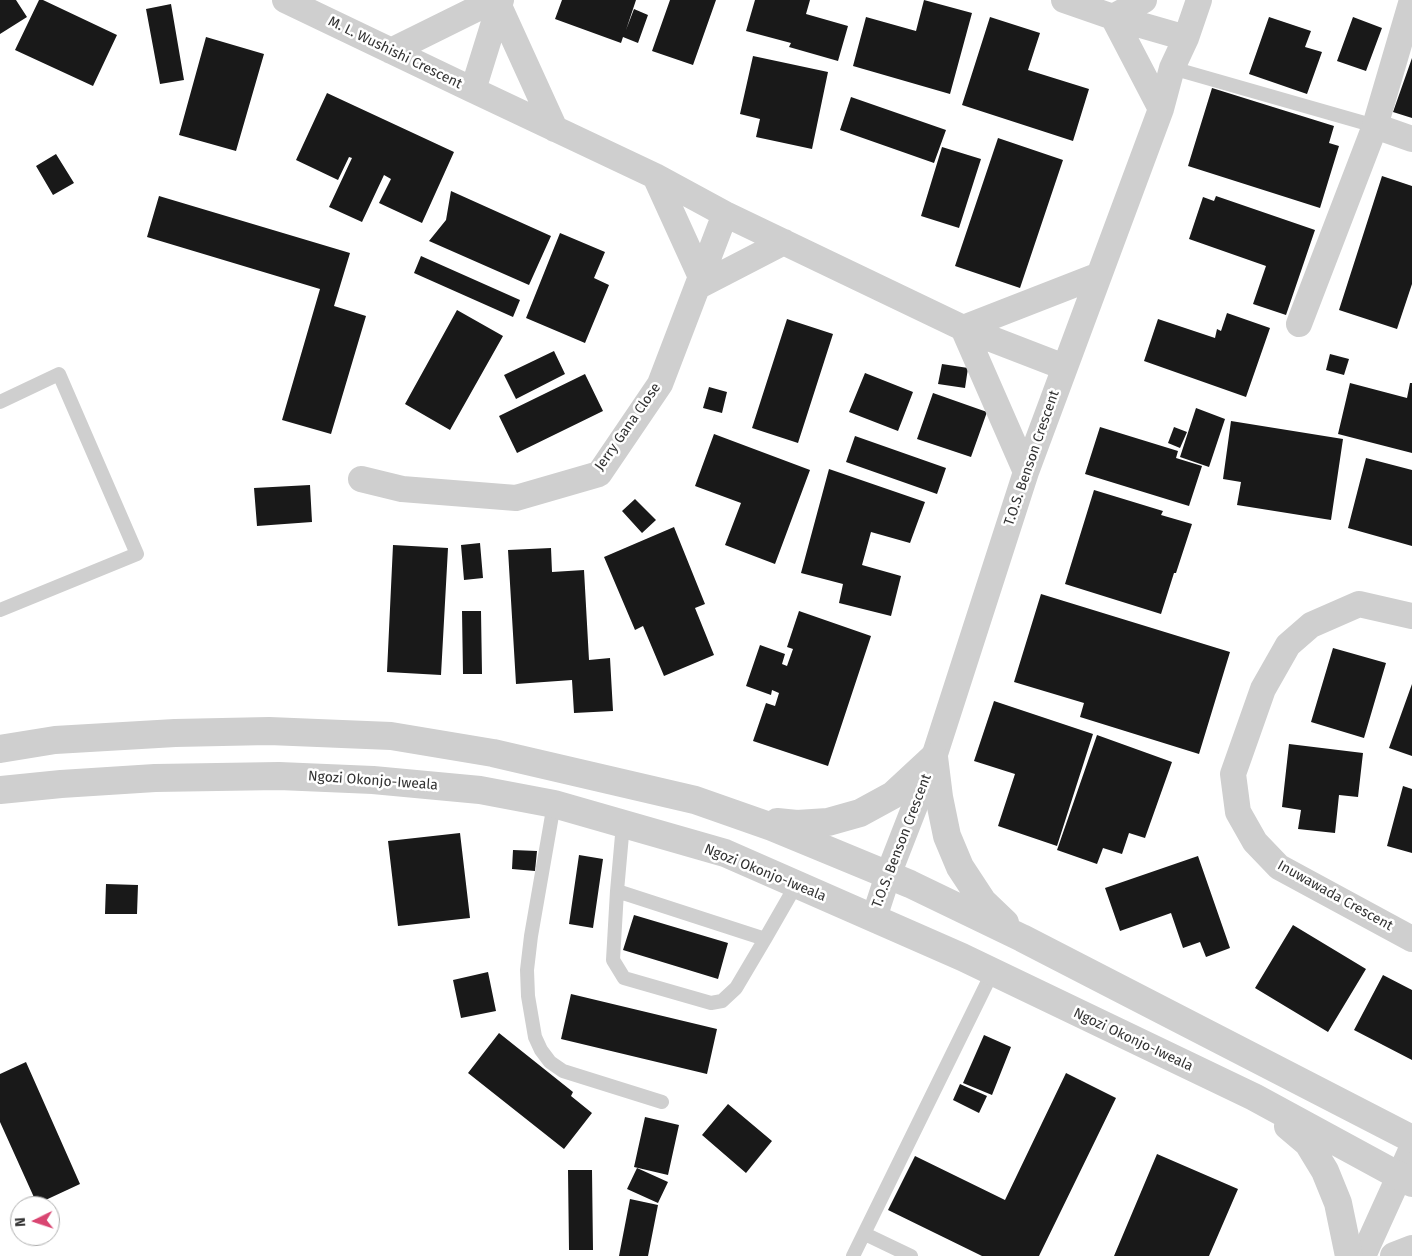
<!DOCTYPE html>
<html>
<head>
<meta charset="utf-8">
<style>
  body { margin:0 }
  #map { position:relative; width:1412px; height:1256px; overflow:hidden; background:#fff; font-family:"Fira Sans",sans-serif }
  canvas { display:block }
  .north { position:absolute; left:10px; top:1196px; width:50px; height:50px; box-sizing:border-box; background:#fff; border:1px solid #adadad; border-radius:50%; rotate:266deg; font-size:14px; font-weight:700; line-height:20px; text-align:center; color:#323232 }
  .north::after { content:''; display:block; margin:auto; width:18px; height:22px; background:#d94571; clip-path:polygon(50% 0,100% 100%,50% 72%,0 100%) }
</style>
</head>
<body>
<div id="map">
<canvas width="1412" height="1256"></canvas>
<div class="north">N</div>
</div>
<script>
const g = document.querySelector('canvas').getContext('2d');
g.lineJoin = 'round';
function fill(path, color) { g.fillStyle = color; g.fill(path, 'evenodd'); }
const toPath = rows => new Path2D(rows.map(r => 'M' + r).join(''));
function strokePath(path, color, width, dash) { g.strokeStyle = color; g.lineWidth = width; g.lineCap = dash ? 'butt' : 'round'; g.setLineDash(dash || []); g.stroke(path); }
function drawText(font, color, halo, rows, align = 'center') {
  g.font = font + ' "Fira Sans",sans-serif'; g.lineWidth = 5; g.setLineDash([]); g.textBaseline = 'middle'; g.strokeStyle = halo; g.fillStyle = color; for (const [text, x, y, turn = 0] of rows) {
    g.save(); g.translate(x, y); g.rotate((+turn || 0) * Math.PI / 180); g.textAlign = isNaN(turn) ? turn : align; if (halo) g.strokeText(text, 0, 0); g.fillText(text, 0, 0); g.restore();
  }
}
fill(toPath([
  [0,0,16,0,27,17,0,34],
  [39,0,43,0,117,35,93,86,15,50],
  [562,0,636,0,626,30,634,9,648,15,638,43,623,37,621,43,555,19],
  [670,0,716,0,693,65,652,51],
  [755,0,810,0,806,14,848,26,838,61,789,47,791,43,746,31],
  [924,0,972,13,950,94,853,66,866,17,916,31],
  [171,4,184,80,160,84,146,9],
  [990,17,1040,33,1028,70,1089,89,1073,141,962,105],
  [1269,17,1311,31,1305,47,1322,52,1307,94,1249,74],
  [1353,17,1382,28,1366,71,1337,61],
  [206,37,264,54,236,151,179,135],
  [753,56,828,72,812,149,756,137,760,119,740,114],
  [1412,58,1412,118,1393,112],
  [1212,88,1334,126,1329,143,1339,146,1320,208,1188,166],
  [327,93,454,152,422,223,379,203,391,179,384,175,362,222,329,207,352,158,349,157,338,180,296,160],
  [851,97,946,130,934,163,840,130],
  [998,138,1063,160,1020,288,955,266],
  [942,147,981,159,959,228,921,216],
  [56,154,74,183,53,195,36,166],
  [1382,176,1412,186,1412,284,1397,329,1339,310],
  [451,191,551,236,529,285,429,241,446,220],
  [159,196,350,253,334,306,366,316,331,434,282,420,320,289,147,237],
  [1216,196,1315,230,1286,315,1253,304,1266,266,1189,239,1203,197,1214,201],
  [560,233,605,252,594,278,609,285,585,343,526,318],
  [421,256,520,300,513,317,414,273],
  [457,310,503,336,450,430,405,404],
  [1227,313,1270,328,1246,397,1144,361,1158,319,1215,338,1217,329,1221,331],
  [787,319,833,334,798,443,752,428],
  [554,351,565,374,516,399,504,375],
  [1330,354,1349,359,1344,375,1326,370],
  [942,364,968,368,965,388,938,384],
  [865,373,913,392,898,431,849,412],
  [585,374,603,411,517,453,499,416],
  [1350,383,1407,398,1410,383,1412,383,1412,453,1338,434],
  [709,387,727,392,722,413,703,408],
  [933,393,987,412,971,457,917,439],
  [1196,408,1225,419,1209,467,1180,457],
  [1231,421,1343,439,1331,520,1237,505,1241,482,1223,479],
  [1100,427,1178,451,1176,458,1202,466,1189,506,1085,474],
  [1174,427,1187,432,1180,448,1168,443],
  [714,434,810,470,775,564,725,545,741,503,695,486],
  [855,436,946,468,937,494,846,462],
  [1366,458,1412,470,1412,546,1348,528],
  [829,469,925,502,910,543,871,532,862,565,901,576,891,616,839,603,843,584,801,573],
  [310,485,312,522,257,526,254,488],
  [1094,490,1163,511,1161,515,1192,524,1176,573,1174,573,1161,614,1065,584],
  [635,499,656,520,642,533,622,511],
  [674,527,705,604,695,608,714,655,664,676,643,626,635,630,604,557],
  [480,543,483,578,464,580,461,545],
  [393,545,448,548,441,675,387,672],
  [551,548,552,572,584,570,589,660,610,658,613,711,574,713,572,680,516,684,508,550],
  [1041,594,1230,652,1199,754,1080,717,1084,703,1014,682],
  [462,611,481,611,482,674,463,674],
  [799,611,871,636,828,766,753,741,766,703,775,706,779,693,772,690,771,695,746,686,760,645,785,654,782,664,787,666,793,649,787,647],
  [1333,648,1386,663,1364,738,1311,722],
  [1412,684,1412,756,1389,748],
  [994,701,1093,734,1057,846,998,826,1015,774,974,761],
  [1097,735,1172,762,1145,838,1129,833,1122,854,1103,848,1097,864,1057,850],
  [1289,744,1363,753,1358,797,1339,795,1335,833,1298,829,1301,810,1282,807],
  [1403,786,1412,789,1412,853,1387,846],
  [460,833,470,918,398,926,388,841],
  [513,850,537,851,535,871,512,869],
  [579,855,603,859,593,928,569,924],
  [1198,856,1230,948,1206,957,1200,942,1183,948,1171,913,1120,931,1105,888],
  [106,884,138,885,137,914,105,914],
  [634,915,728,943,718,979,623,950],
  [1293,925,1366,969,1328,1032,1255,988],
  [488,972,496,1011,461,1018,453,980],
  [1383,975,1412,990,1412,1060,1354,1030],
  [571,994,717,1029,707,1074,561,1039],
  [499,1033,573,1092,571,1096,592,1113,564,1149,468,1073],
  [984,1035,1011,1047,992,1095,963,1083],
  [26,1062,80,1184,37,1204,0,1122,0,1074],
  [1066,1073,1116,1098,1039,1256,982,1256,888,1210,915,1156,1005,1200],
  [960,1084,987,1096,979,1113,953,1100],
  [728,1104,772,1141,746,1173,702,1135],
  [645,1117,679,1125,668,1175,634,1167],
  [1157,1154,1238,1189,1209,1256,1114,1256],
  [637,1168,668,1182,658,1203,627,1189],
  [568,1170,592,1170,593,1250,569,1250],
  [630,1199,658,1205,648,1256,619,1256]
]), '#191919');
strokePath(toPath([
  [1172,68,1375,126],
  [0,402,59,374,137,554,0,610],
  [554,804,531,936,527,970,528,996,535,1037,541,1050,550,1062,563,1071,662,1102],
  [623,824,617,891,765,939,796,885],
  [617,891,613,960,624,978,711,1003,722,1001,736,988,765,939],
  [865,1234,911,1256],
  [853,1256,992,973]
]), '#cfcfcf', 14);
strokePath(toPath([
  [285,0,473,90,501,0],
  [1064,0,1113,17,1186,38],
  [1144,0,1113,17,1161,109],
  [499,6,555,129],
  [391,51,494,0],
  [473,90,655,176,725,214,963,328,1064,367],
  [1375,126,1412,139],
  [655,176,701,277],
  [697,287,784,242],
  [1299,324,1375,126,1412,0],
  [963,328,1026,472],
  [963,328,1099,275],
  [361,479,402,489,516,498,599,474,660,384,725,214],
  [1412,616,1359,604,1311,625,1288,645,1263,689,1233,774,1238,812,1255,842,1279,867,1412,939],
  [874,918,888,875,934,757,1026,472,1161,109,1172,68,1186,38,1199,0],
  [1363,1256,1412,1148]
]), '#cfcfcf', 26);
strokePath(toPath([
  [0,749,55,740,175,733,269,731,391,736,493,753,695,800,772,827,910,884,1022,938,1412,1139],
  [934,757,939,797,947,836,960,867,983,902,1005,923],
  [0,790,61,784,155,778,279,776,373,780,480,790,554,804,725,853,962,957,1254,1097,1412,1183],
  [777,822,797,824,828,822,860,813,893,795,934,757],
  [1288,1126,1308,1143,1325,1171,1338,1203,1349,1256],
  [1394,1256,1412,1249]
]), '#cfcfcf', 28);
drawText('14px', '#323232', '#fff', [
  ["M. L. Wushishi Crescent",395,53,26],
  ["Jerry Gana Close",628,427,-55],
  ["T.O.S. Benson Crescent",1032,458,-71],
  ["Ngozi Okonjo-Iweala",373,781,4],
  ["T.O.S. Benson Crescent",902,841,-69],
  ["Ngozi Okonjo-Iweala",765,873,22],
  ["Inuwawada Crescent",1335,896,29],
  ["Ngozi Okonjo-Iweala",1133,1040,25]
]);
</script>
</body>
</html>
